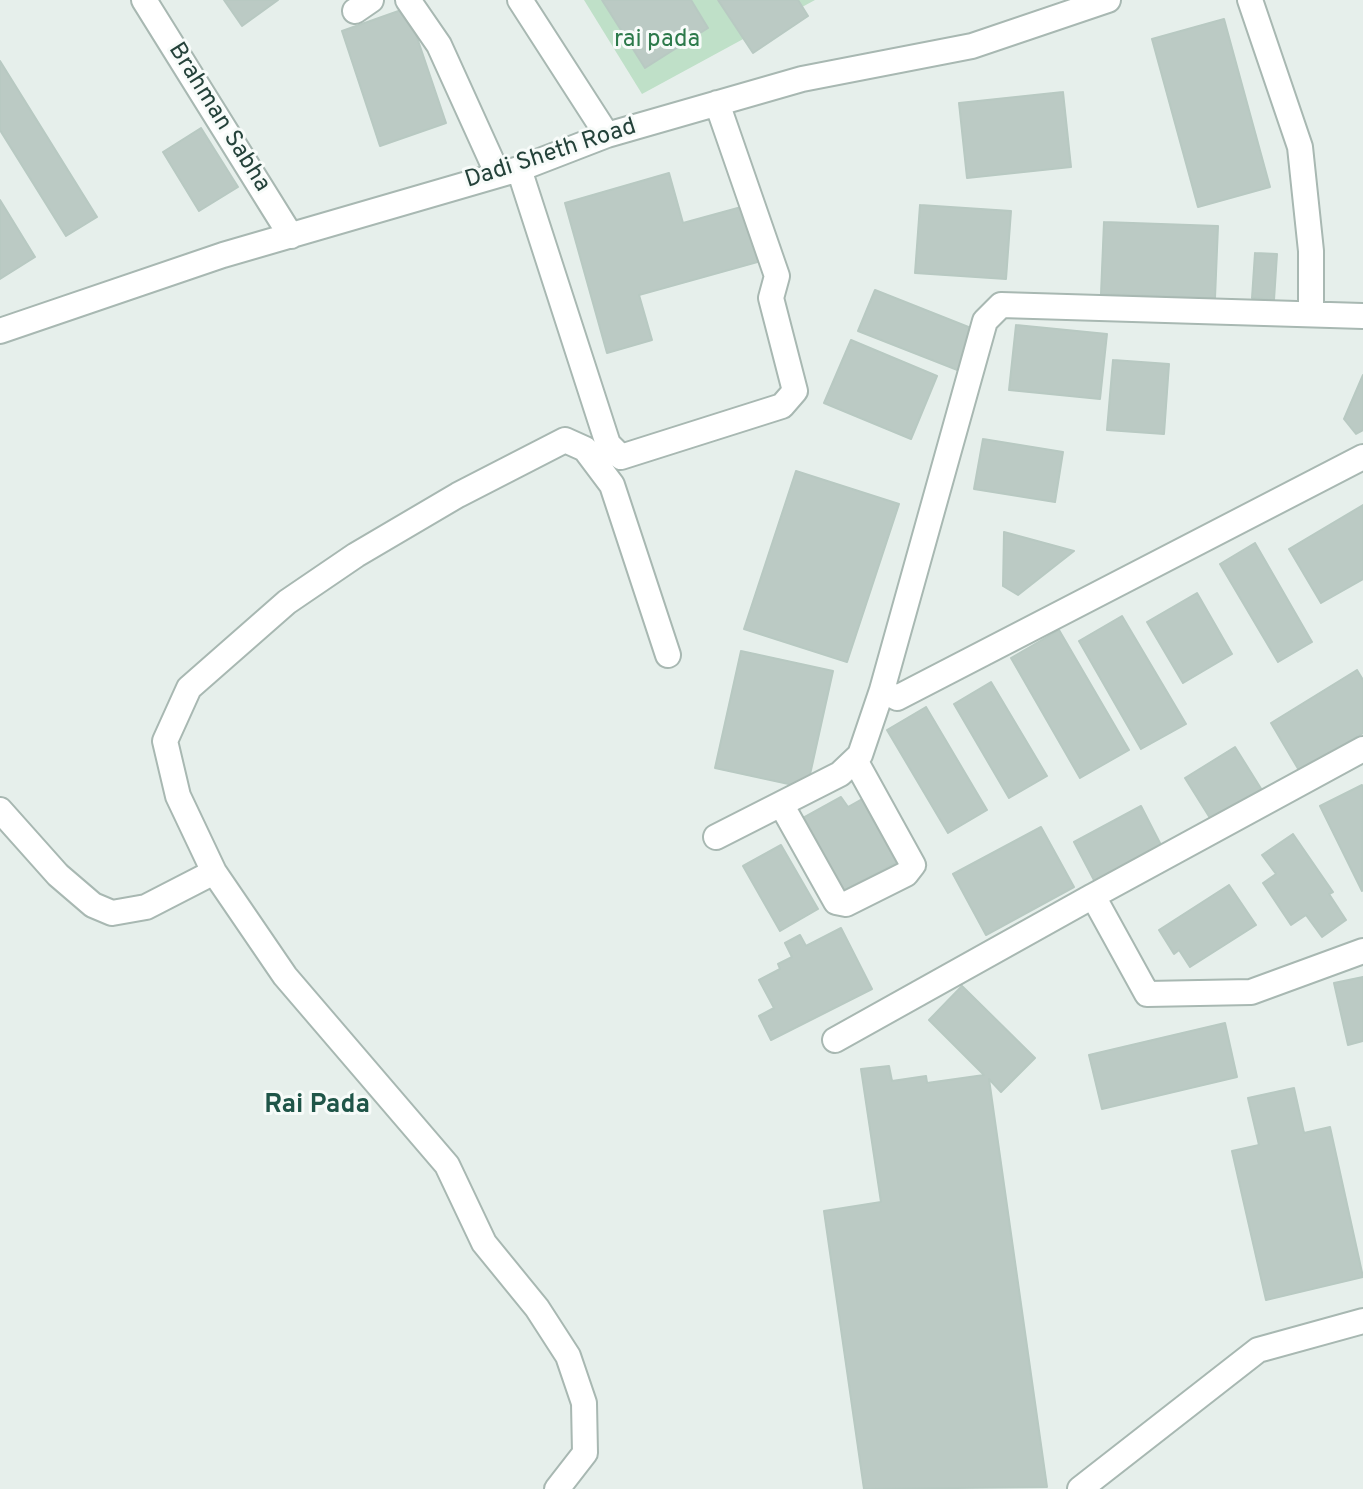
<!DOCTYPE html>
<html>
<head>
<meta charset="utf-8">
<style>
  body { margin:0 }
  canvas { display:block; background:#e6efeb }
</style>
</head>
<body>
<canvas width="1363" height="1489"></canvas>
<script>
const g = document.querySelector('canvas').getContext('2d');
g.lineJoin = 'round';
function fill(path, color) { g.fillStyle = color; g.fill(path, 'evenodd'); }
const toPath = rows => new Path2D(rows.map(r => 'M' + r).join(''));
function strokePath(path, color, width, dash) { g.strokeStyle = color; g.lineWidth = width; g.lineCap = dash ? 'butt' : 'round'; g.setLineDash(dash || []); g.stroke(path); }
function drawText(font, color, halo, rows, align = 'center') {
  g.font = font + ' Overpass,sans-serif'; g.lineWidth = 6; g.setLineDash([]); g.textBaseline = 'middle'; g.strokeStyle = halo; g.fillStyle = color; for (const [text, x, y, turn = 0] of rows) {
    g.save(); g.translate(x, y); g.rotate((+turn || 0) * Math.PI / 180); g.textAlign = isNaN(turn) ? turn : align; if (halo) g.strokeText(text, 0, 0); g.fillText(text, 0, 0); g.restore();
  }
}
fill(toPath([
  [584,0,815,0,642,94]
]), '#bfe0c8');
const building = toPath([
  [224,0,278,0,242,26,224,0],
  [602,0,691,0,708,28,645,68,602,0],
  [718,0,798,0,808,16,753,53,718,0],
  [407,8,446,123,380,146,342,31,407,8],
  [1224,19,1270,187,1198,207,1152,39,1224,19],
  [0,61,97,217,66,236,0,130,0,61],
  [1063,92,1071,167,967,178,959,103,1063,92],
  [201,128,238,187,199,211,163,152,201,128],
  [669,173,683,223,745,206,761,261,639,295,652,340,607,353,565,203,669,173],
  [0,200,35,257,0,279,0,200],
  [920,205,1011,211,1006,279,915,273,920,205],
  [1104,222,1218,226,1215,298,1101,294,1104,222],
  [1255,253,1277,254,1274,300,1252,298,1255,253],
  [875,290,976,330,960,371,858,331,875,290],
  [1016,325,1107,334,1100,399,1009,390,1016,325],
  [851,340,937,376,911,439,824,403,851,340],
  [1113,360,1169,364,1164,434,1107,430,1113,360],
  [1363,375,1363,430,1356,434,1344,419,1363,375],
  [983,439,1063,452,1055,502,974,489,983,439],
  [796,471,899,504,847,662,744,629,796,471],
  [1363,505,1363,579,1321,603,1289,549,1363,505],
  [1004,532,1074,551,1018,595,1003,586,1004,532],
  [1255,543,1312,642,1278,662,1220,564,1255,543],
  [1197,593,1232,654,1183,683,1147,622,1197,593],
  [1122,616,1186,724,1141,749,1079,641,1122,616],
  [1059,630,1129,750,1080,778,1011,658,1059,630],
  [741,651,833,671,807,788,715,768,741,651],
  [1357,670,1363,680,1363,733,1300,772,1271,723,1357,670],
  [991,682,1047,776,1009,798,954,704,991,682],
  [926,707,987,810,948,833,887,730,926,707],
  [1235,747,1265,795,1215,826,1185,778,1235,747],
  [1362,785,1363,787,1362,891,1320,806,1362,785],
  [871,794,904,859,843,891,803,818,841,797,848,807,871,794],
  [1141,806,1162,847,1095,882,1074,842,1141,806],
  [1041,827,1074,887,986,935,953,874,1041,827],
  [1293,834,1333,892,1329,894,1346,920,1322,937,1306,915,1291,925,1263,883,1276,874,1262,855,1293,834],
  [781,845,818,909,780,931,743,866,781,845],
  [1229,885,1256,925,1190,967,1179,950,1174,954,1159,930,1229,885],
  [841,928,872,989,771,1040,759,1016,774,1008,759,980,780,969,778,964,792,957,785,943,800,935,806,946,841,928],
  [1363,977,1363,1041,1348,1045,1334,983,1363,977],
  [962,986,1035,1058,1001,1092,989,1079,1047,1487,864,1489,824,1211,881,1202,861,1069,889,1066,892,1081,926,1076,927,1083,984,1075,929,1020,962,986],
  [1225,1023,1237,1077,1102,1109,1089,1055,1225,1023],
  [1294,1088,1304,1133,1330,1127,1363,1277,1266,1300,1232,1151,1259,1145,1248,1098,1294,1088]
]);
fill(building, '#bbcac4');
strokePath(building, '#b8c9c2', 2);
const minor = toPath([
  [144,0,291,236],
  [408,0,439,45,498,175],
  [520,0,607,135],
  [1250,0,1300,147,1311,251,1311,312],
  [355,11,371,0],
  [519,169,608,444,621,457,782,406,795,391,771,298,777,276,717,103],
  [1363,316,1001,305,985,321,882,690,897,698,1363,457],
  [0,331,223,255,519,169,607,135,802,79,972,46,1108,0],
  [1363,749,1093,896,1147,994,1251,992,1363,951],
  [781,804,836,902,846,904,906,874,913,865,855,760],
  [0,810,58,875,93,905,112,913,146,907,214,872],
  [716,837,840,774,860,755,882,690],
  [835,1040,1093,896],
  [557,1489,585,1453,584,1403,568,1356,537,1308,484,1243,447,1165,285,976,214,872,178,796,165,741,189,688,287,602,356,555,458,495,565,440,585,449,612,485,668,655],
  [1080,1489,1258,1350,1363,1321]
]);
strokePath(minor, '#a8b8b2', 28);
strokePath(minor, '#fff', 24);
drawText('24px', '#2d7a4b', '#f7fbf9', [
  ["rai pada",657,41]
]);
drawText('24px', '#24423a', '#f7fbf9', [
  ["Brahman Sabha",218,118,58],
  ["Dadi Sheth Road",551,155,-18]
]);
drawText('bold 26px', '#1f5548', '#f7fbf9', [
  ["Rai Pada",317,1107]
]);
</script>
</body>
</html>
